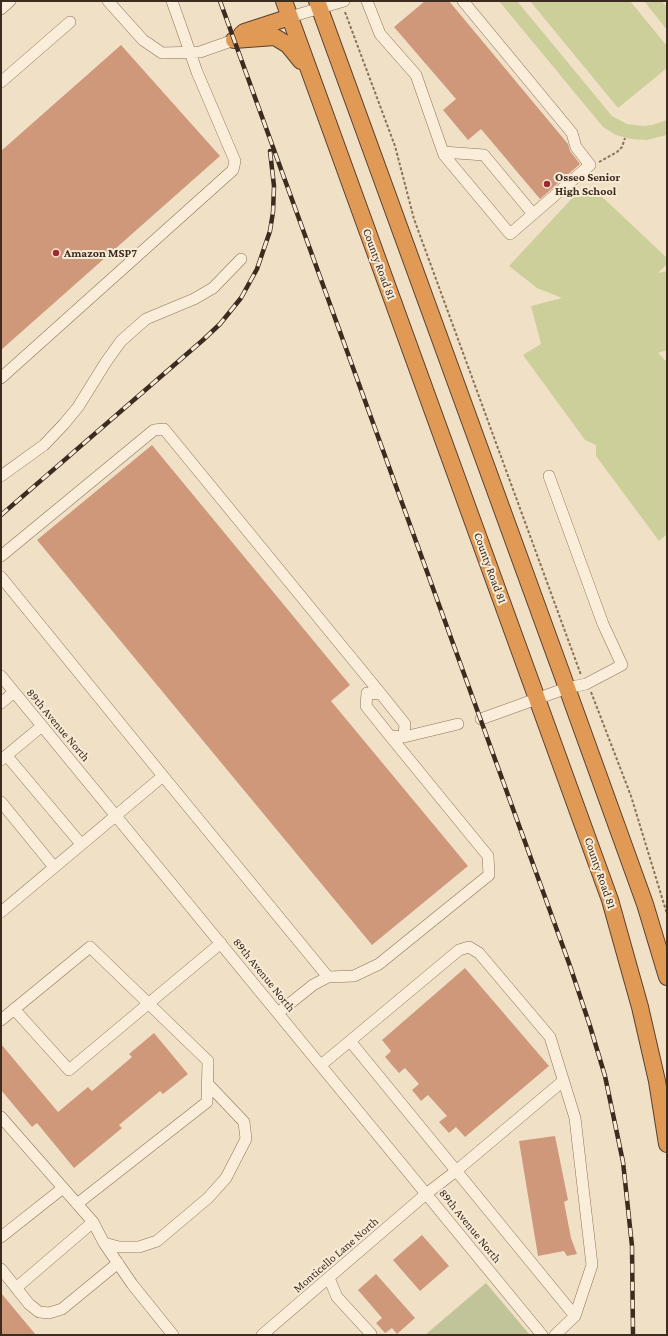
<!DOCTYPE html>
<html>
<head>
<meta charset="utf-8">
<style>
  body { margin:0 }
  #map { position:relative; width:668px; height:1336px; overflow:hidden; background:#f0e1c6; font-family:"Crimson Pro",serif }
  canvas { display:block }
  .frame { position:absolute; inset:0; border:2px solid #3c2b1f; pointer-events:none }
</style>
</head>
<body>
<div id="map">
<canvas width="668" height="1336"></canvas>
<div class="frame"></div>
</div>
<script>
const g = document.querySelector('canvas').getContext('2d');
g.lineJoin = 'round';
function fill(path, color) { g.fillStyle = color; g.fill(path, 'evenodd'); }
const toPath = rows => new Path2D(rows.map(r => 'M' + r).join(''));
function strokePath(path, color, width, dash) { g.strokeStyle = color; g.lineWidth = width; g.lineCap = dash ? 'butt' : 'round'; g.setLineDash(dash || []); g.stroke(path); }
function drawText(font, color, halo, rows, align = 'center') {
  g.font = font + ' "Crimson Pro",serif'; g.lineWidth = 4; g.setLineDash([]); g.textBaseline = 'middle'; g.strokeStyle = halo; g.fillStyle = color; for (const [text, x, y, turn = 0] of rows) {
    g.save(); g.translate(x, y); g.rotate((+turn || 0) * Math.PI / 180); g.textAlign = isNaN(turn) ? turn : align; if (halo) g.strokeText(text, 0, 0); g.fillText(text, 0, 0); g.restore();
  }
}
fill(toPath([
  [499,1,517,1,612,116,627,124,644,126,652,125,667,120,667,135,647,140,631,139,616,135,603,127],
  [530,1,630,1,667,46,667,68,618,108],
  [644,1,662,1,667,8,667,30],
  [597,192,667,258,667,264,658,273,667,271,667,350,658,353,667,362,667,534,659,541,596,456,596,445,585,440,523,355,541,344,531,306,562,298,537,288,509,266,577,193]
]), '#cccf99');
fill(toPath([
  [486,1283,530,1335,425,1335]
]), '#c1c398');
fill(toPath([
  [425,1,449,1,568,144,570,151,580,164,540,199,481,129,468,140,443,110,456,99,394,27],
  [121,45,220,156,1,350,1,151],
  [152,445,350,685,331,701,468,866,372,945,37,540],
  [465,968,549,1066,465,1137,456,1127,449,1133,439,1122,447,1116,428,1095,421,1101,412,1090,419,1084,405,1068,399,1073,385,1057,391,1051,382,1040],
  [154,1033,188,1074,163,1094,160,1091,119,1125,122,1128,74,1168,37,1123,32,1127,1,1090,1,1044,58,1112,88,1087,92,1091,132,1057,129,1054],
  [555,1136,568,1200,564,1202,571,1238,577,1254,567,1256,564,1251,538,1256,519,1141],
  [422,1235,449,1266,420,1291,393,1260],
  [376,1274,415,1318,397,1334,392,1328,385,1333,376,1323,382,1318,358,1290],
  [1,1293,36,1335,1,1335]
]), '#cf987b');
const minor = toPath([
  [108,1,143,40,162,53,200,52,234,40],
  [367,1,380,34,416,75,444,155,510,234,590,165,576,147,572,133,463,1],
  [1,9,10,1],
  [290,17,344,1],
  [1,82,70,22],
  [443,152,484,155,533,214],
  [1,378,233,170,235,161,197,72,172,1],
  [1,476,44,445,64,424,78,407,106,362,121,341,146,319,194,299,213,288,241,259],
  [1,556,154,430,164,429,381,694],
  [1,577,163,776],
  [1,676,542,1335],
  [1,703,14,692],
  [481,719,567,688,586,684,622,665,603,624,549,476],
  [404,737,405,724,381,694,367,693,366,706,390,736,404,737,458,724],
  [7,756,81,844],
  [1,760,42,726],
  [1,802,54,867],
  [1,912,163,776,328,977],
  [14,1009,69,1070,221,943],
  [278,1013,313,985,328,977,354,976,379,964,489,875,488,856,390,736],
  [1,1020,90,947,208,1061,207,1102,77,1204],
  [350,1041,459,950,469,947,479,953,550,1037,575,1118,592,1265,575,1316],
  [321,1065,350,1041,575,1316,555,1335],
  [1,1117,93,1222,104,1243,132,1284,173,1335],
  [1,1237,63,1188],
  [104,1243,119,1247,139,1247,157,1241,208,1198,226,1178,246,1139,244,1122,207,1083],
  [1,1269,29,1304,39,1312,49,1313,62,1309,118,1263],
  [329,1278,337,1297,371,1334],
  [16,1288,93,1222],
  [262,1335,426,1194,456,1171,563,1081]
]);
const highway = toPath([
  [284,1,610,900,640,1007,657,1081,667,1144],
  [317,1,567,688,645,904,667,977],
  [241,35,244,32,290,17],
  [234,40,275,37,288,45,301,61]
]);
strokePath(minor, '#8c725b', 12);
strokePath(highway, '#5a402f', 18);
strokePath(toPath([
  [345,12,395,146,414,219,581,675],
  [599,162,617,152,622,147,625,138],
  [591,692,631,796,667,914]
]), '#8c725b', 2, [3, 2]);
strokePath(minor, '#faeeda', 11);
strokePath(highway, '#e19a55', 16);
const rail = toPath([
  [220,1,570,966,590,1026,605,1076,623,1162,632,1246,633,1335],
  [1,515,203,340,220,324,241,298,257,269,270,231,273,212,274,186,270,151]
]);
strokePath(rail, '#3c2b1f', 4.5);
strokePath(rail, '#f7ebd6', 3, [9]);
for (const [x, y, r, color] of [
  [547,184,4,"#9d2931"],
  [56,253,4,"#9d2931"]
]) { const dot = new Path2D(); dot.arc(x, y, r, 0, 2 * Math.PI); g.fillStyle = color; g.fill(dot); strokePath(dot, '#f7ebd6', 1.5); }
drawText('bold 12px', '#3c2b1f', '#f7ebd6', [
  ["Osseo Senior",555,177],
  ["High School",555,191],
  ["Amazon MSP7",64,253]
], 'left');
drawText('12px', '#3c2b1f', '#f7ebd6', [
  ["County Road 81",379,264,70],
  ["County Road 81",490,568,70],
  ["89th Avenue North",58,725,50],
  ["County Road 81",600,873,71],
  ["89th Avenue North",264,975,51],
  ["89th Avenue North",470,1226,51],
  ["Monticello Lane North",336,1255,-41]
]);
</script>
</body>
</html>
